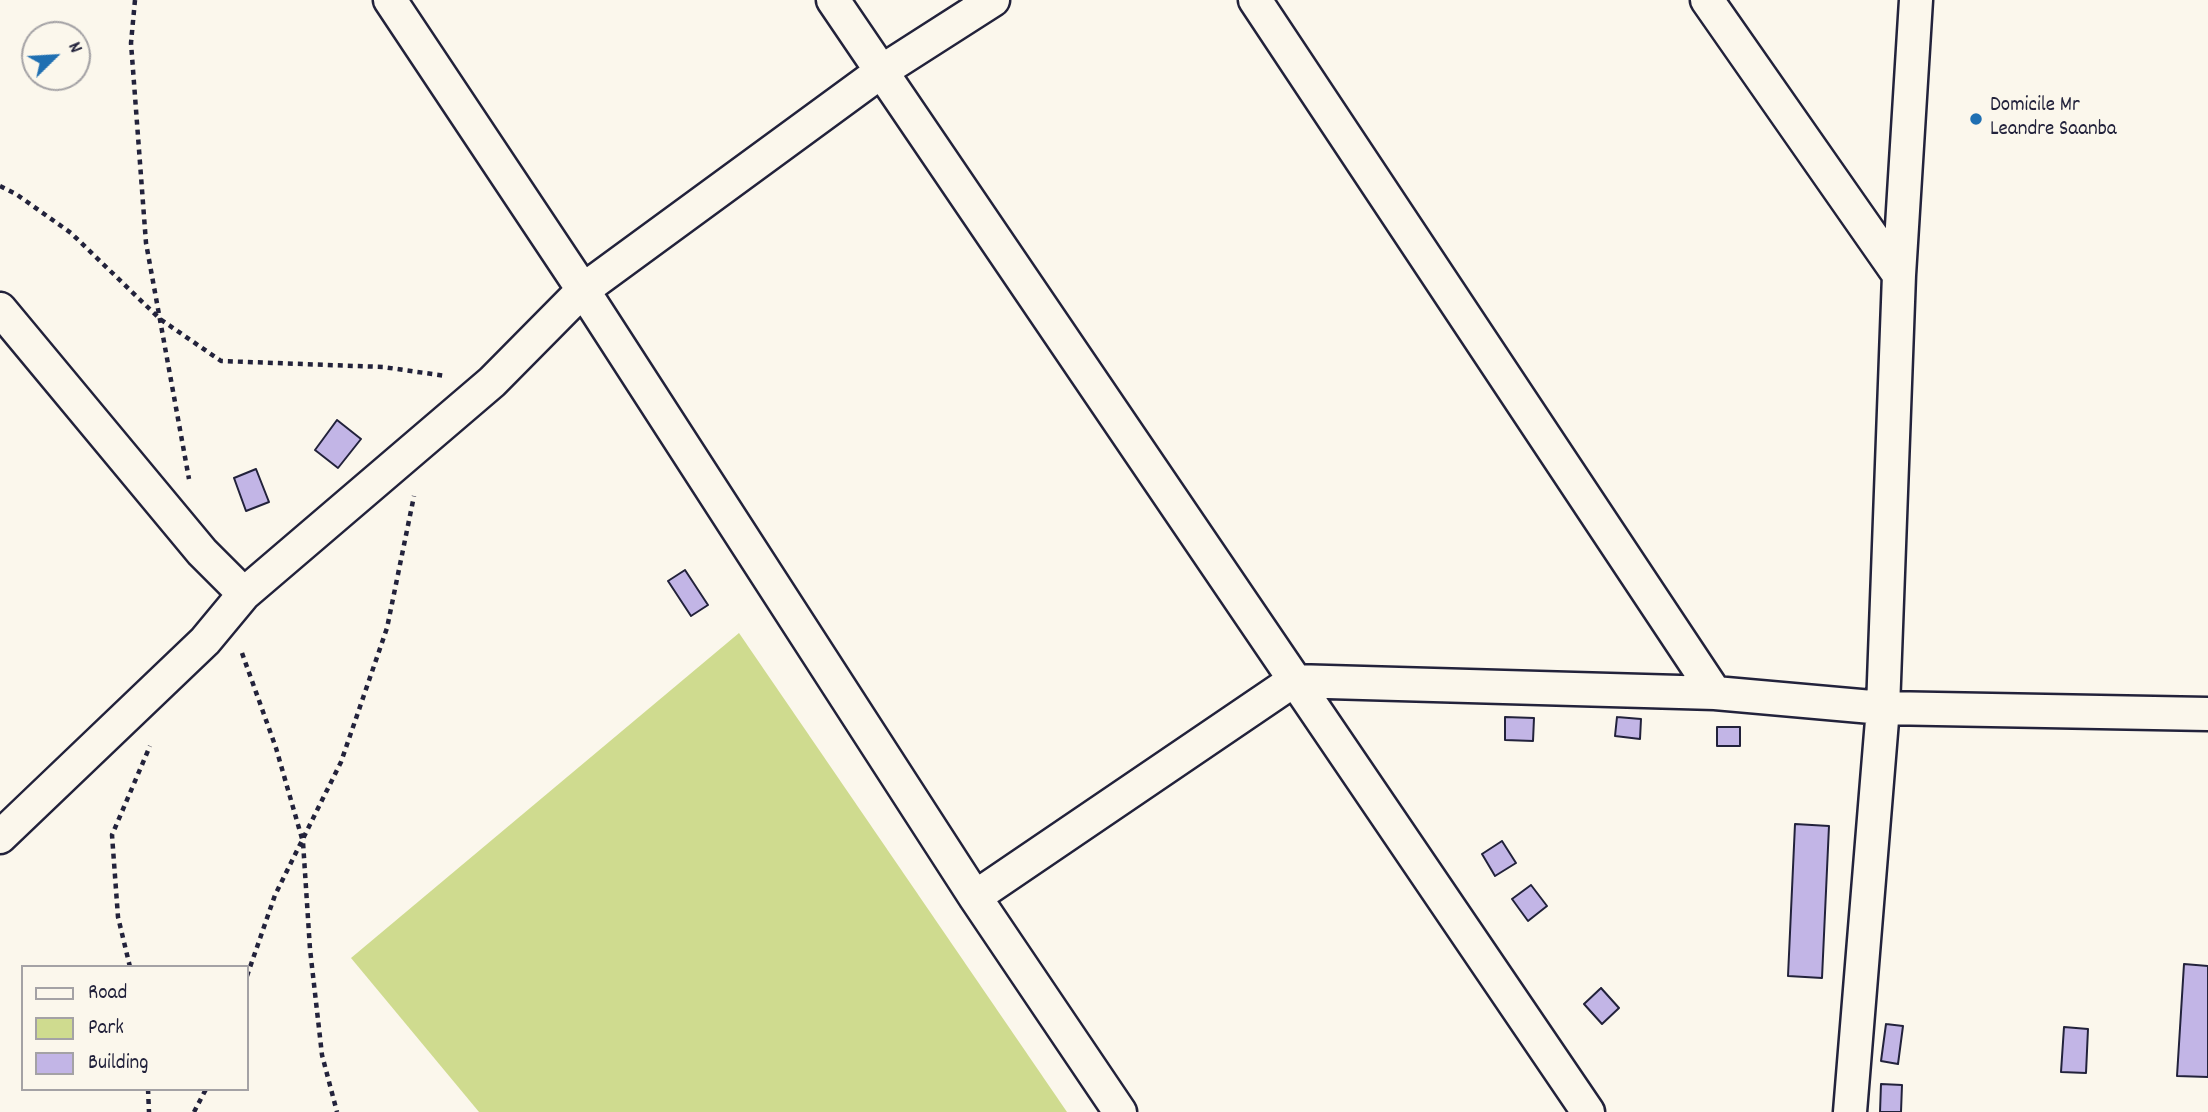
<!DOCTYPE html>
<html>
<head>
<meta charset="utf-8">
<style>
  body { margin:0 }
  #map { position:relative; width:2208px; height:1112px; overflow:hidden; background:#fbf7ec; font-family:Dekko,sans-serif }
  canvas { display:block }
  .legend { position:absolute; left:21px; top:965px; width:228px; height:126px; box-sizing:border-box; background:#fbf7ec; border:2px solid #a4a2a5; margin:0; padding:9px 12px; list-style:none; font-size:21px; color:#22223b }
  .legend li { display:flex; align-items:center; gap:14px; height:35px }
  .legend b { width:35px; border:2px solid #a4a2a5 }
  .north { position:absolute; left:21px; top:21px; width:70px; height:70px; box-sizing:border-box; background:#fbf7ec; border:2px solid #a4a2a5; border-radius:50%; rotate:66deg; font-size:19px; font-weight:700; line-height:28px; text-align:center; color:#22223b }
  .north::after { content:''; display:block; margin:auto; width:24px; height:32px; background:#1f6fb2; clip-path:polygon(50% 0,100% 100%,50% 72%,0 100%) }
</style>
</head>
<body>
<div id="map">
<canvas width="2208" height="1112"></canvas>
<ul class="legend">
<li><b style="height:9px;background:#fbf7ec"></b>Road</li>
<li><b style="height:19px;background:#cfdb8f"></b>Park</li>
<li><b style="height:19px;background:#c2b5e6"></b>Building</li>
</ul>
<div class="north">N</div>
</div>
<script>
const g = document.querySelector('canvas').getContext('2d');
g.lineJoin = 'round';
function fill(path, color) { g.fillStyle = color; g.fill(path, 'evenodd'); }
const toPath = rows => new Path2D(rows.map(r => 'M' + r).join(''));
function strokePath(path, color, width, dash) { g.strokeStyle = color; g.lineWidth = width; g.lineCap = dash ? 'butt' : 'round'; g.setLineDash(dash || []); g.stroke(path); }
function drawText(font, color, halo, rows, align = 'center') {
  g.font = font + ' Dekko,sans-serif'; g.lineWidth = 5; g.setLineDash([]); g.textBaseline = 'middle'; g.strokeStyle = halo; g.fillStyle = color; for (const [text, x, y, turn = 0] of rows) {
    g.save(); g.translate(x, y); g.rotate((+turn || 0) * Math.PI / 180); g.textAlign = isNaN(turn) ? turn : align; if (halo) g.strokeText(text, 0, 0); g.fillText(text, 0, 0); g.restore();
  }
}
fill(toPath([
  [739,633,1067,1112,479,1112,351,958]
]), '#cfdb8f');
const building = toPath([
  [337,420,361,439,338,468,315,450,337,420],
  [256,469,269,502,246,511,234,478,256,469],
  [685,570,708,605,691,616,668,581,685,570],
  [1505,717,1534,718,1533,741,1505,740,1505,717],
  [1617,717,1641,719,1640,739,1615,736,1617,717],
  [1717,727,1740,727,1740,746,1717,746,1717,727],
  [1795,824,1829,826,1822,978,1788,976,1795,824],
  [1502,841,1516,863,1495,876,1482,854,1502,841],
  [1531,885,1547,906,1528,921,1512,899,1531,885],
  [2184,964,2208,966,2208,1077,2177,1076,2184,964],
  [1601,988,1619,1008,1602,1024,1584,1004,1601,988],
  [1886,1024,1903,1026,1898,1064,1881,1061,1886,1024],
  [2064,1027,2088,1029,2086,1073,2061,1072,2064,1027],
  [1881,1084,1902,1085,1901,1112,1880,1112,1881,1084]
]);
fill(building, '#c2b5e6');
strokePath(building, '#22223b', 2);
const street = toPath([
  [390,0,583,290,975,897,1120,1112],
  [833,0,1588,1112],
  [1255,0,1715,693],
  [1707,0,1899,275],
  [0,309,202,552,244,594],
  [0,837,205,641,244,594,492,382,583,290,882,71,993,0],
  [975,897,1293,681,1715,693,1883,708,2208,714],
  [1850,1112,1883,708,1899,275,1916,0]
]);
strokePath(street, '#22223b', 37);
strokePath(toPath([
  [135,0,131,43,146,243,189,479],
  [0,186,16,194,71,233,160,319,221,361,383,367,446,376],
  [242,653,276,748,303,842,310,949,322,1055,337,1112],
  [130,967,118,917,112,835,150,746],
  [247,976,275,895,341,762,387,628,414,496],
  [148,1089,149,1112],
  [194,1112,206,1089]
]), '#22223b', 4.5, [5, 5]);
strokePath(street, '#fbf7ec', 32);
for (const [x, y, r, color] of [
  [1976,119,7,"#1f6fb2"]
]) { const dot = new Path2D(); dot.arc(x, y, r, 0, 2 * Math.PI); g.fillStyle = color; g.fill(dot); strokePath(dot, '#fbf7ec', 2.5); }
drawText('21px', '#22223b', '#fbf7ec', [
  ["Domicile Mr",1990,107],
  ["Leandre Saanba",1990,131]
], 'left');
</script>
</body>
</html>
